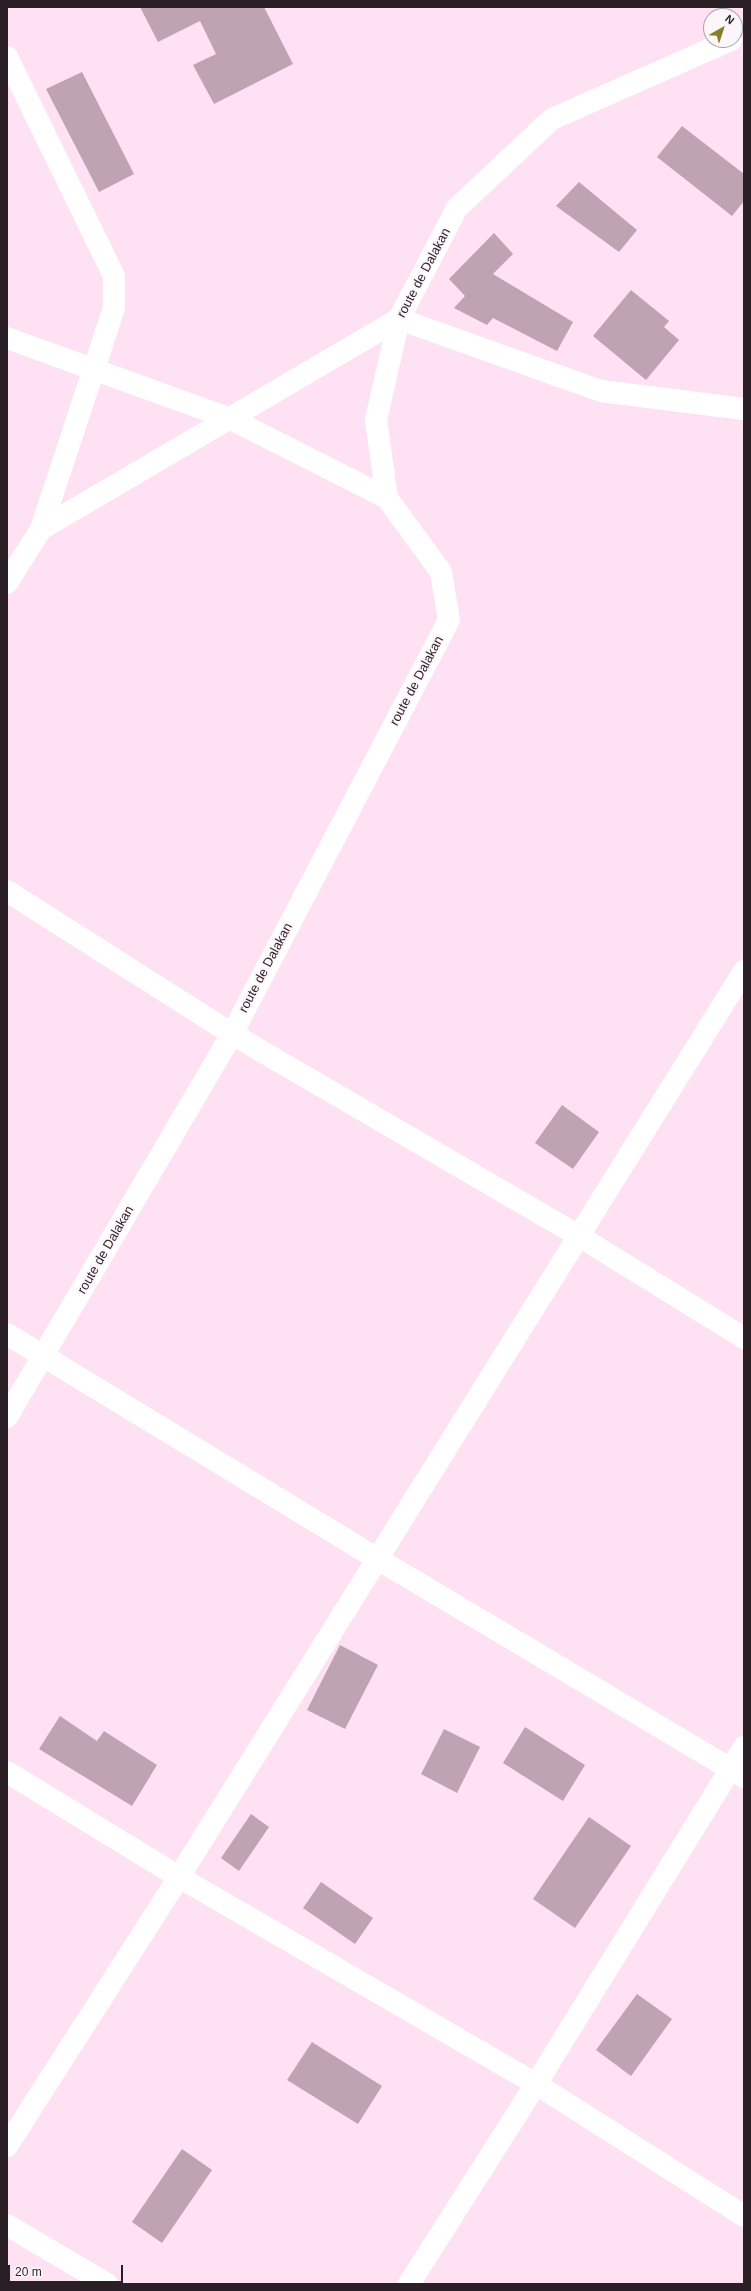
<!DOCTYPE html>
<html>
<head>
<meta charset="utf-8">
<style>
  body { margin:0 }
  #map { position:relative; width:751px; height:2291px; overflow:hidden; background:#fee1f2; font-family:Arial,sans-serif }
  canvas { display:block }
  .frame { position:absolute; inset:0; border:8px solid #291f25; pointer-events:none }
  .north { position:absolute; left:703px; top:8px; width:40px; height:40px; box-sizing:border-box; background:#fcf6fa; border:1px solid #a8a0a5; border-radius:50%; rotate:39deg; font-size:11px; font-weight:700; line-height:16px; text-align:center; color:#291f25 }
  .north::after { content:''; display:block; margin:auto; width:14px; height:18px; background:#867f26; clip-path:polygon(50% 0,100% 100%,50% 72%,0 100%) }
  .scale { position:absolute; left:8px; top:2265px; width:115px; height:18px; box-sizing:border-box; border:2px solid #291f25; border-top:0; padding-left:5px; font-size:12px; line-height:14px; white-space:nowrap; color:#291f25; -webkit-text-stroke:3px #fcf6fa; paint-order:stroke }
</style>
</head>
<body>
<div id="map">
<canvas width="751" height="2291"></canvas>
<div class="frame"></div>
<div class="north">N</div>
<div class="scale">20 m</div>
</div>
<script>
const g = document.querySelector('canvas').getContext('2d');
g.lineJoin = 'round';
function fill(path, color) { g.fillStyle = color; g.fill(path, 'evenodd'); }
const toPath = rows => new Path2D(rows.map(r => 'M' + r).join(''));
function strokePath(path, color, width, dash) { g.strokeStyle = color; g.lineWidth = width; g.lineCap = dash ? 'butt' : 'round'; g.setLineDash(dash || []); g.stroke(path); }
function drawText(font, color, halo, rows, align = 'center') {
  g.font = font + ' Arial,sans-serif'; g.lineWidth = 4; g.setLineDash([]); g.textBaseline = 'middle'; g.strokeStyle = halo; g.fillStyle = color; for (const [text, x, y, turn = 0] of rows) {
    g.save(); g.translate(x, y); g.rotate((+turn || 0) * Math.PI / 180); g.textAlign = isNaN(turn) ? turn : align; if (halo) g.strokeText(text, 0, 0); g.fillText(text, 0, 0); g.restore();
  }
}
fill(toPath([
  [140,7,264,7,293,64,214,104,193,65,216,54,200,21,158,42],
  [82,72,134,174,99,192,46,89],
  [682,126,744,174,744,201,732,216,657,157],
  [579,182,637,230,619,252,556,206],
  [494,233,513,254,493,274,573,322,557,351,493,318,487,325,454,308,465,296,449,279],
  [631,290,669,321,664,327,679,340,646,380,593,336],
  [562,1105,599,1132,573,1169,535,1143],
  [340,1645,378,1665,345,1729,307,1710],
  [60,1716,97,1741,104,1731,157,1765,132,1806,39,1749],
  [525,1727,585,1765,563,1801,503,1763],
  [444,1729,480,1747,457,1793,421,1774],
  [251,1814,269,1827,239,1871,221,1858],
  [589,1817,631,1846,575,1928,533,1899],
  [321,1882,373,1918,355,1944,303,1908],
  [637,1994,672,2019,631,2076,596,2050],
  [312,2042,382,2086,358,2124,287,2080],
  [182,2149,212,2170,162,2243,132,2222]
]), '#bea3b3');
strokePath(toPath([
  [7,57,114,276,114,308,41,529],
  [399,319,601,391,744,409],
  [7,338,231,419,387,498],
  [7,583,41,529,399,319],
  [7,891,232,1034,579,1236,744,1338],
  [7,1334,376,1558,744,1777],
  [7,1417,232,1034,449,620,441,572,387,498,376,420,399,319,457,208,552,119,731,40],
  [7,1772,179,1877,536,2084,744,2216],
  [7,2146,179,1877,744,971],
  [7,2225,107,2284],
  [409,2284,536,2084,744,1747]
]), '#fff', 22);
drawText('13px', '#291f25', '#fcf6fa', [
  ["route de Dalakan",424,273,-62],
  ["route de Dalakan",417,681,-62],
  ["route de Dalakan",266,968,-62],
  ["route de Dalakan",106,1250,-60]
]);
</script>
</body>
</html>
